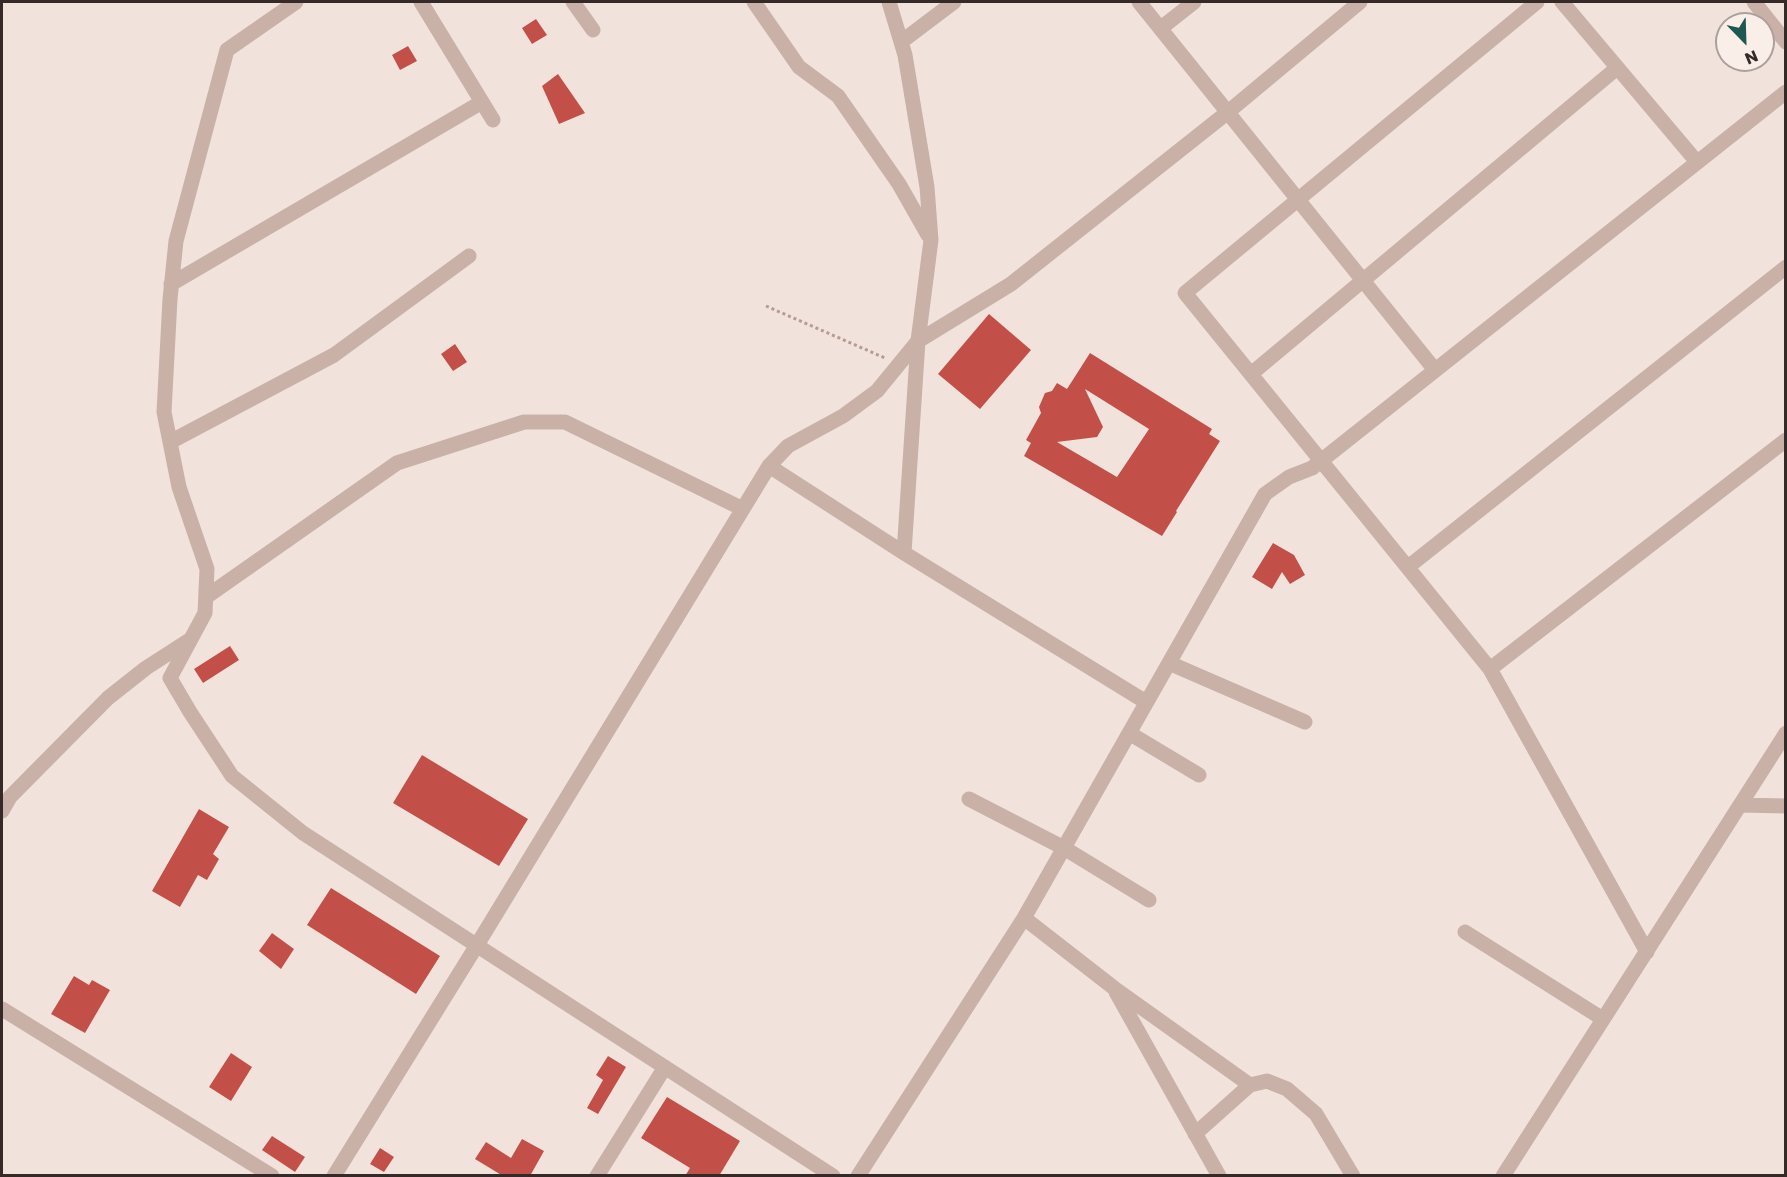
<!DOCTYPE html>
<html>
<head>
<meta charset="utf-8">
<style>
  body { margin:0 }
  #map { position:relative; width:1787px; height:1177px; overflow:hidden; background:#f1e3dc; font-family:Poppins,sans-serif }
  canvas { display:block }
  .frame { position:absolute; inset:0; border:3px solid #362a28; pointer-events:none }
  .north { position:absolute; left:1715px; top:12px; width:60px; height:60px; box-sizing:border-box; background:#f9eee8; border:2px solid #aba09b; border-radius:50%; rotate:157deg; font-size:16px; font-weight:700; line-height:24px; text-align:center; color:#362a28 }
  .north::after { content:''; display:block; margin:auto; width:21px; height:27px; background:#1e5750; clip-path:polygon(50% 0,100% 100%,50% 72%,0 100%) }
</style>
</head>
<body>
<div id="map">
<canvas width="1787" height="1177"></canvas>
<div class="frame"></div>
<div class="north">N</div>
</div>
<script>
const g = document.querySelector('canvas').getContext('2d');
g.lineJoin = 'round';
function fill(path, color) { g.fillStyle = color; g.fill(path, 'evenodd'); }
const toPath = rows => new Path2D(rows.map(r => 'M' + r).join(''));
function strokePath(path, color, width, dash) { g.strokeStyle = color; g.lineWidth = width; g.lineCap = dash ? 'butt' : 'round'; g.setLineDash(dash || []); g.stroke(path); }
fill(toPath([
  [536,19,547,35,532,44,522,28],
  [408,46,417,61,400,70,392,55],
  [558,74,585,113,559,124,542,86],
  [989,314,1031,350,980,409,938,374],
  [455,344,467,362,453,371,441,354],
  [1090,353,1212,429,1209,434,1220,441,1176,511,1177,512,1162,536,1024,456,1031,443,1026,440,1041,413,1039,407,1045,393,1052,391,1057,383,1067,389],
  [1085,389,1149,429,1117,477,1057,442,1097,437,1103,427],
  [1273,543,1294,555,1305,575,1290,584,1282,572,1272,589,1252,577],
  [230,646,239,660,203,683,194,669],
  [422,755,528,819,499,866,393,803],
  [199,809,229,827,213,854,219,859,207,880,198,875,180,907,152,891],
  [331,888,440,956,416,994,307,925],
  [272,933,294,949,281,969,259,951],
  [74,976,89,985,92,980,110,990,85,1033,51,1014],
  [231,1053,252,1067,231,1101,209,1087],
  [608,1056,626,1067,598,1114,587,1108,603,1080,596,1075],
  [667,1097,740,1141,719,1176,685,1176,690,1168,641,1138],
  [272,1136,305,1157,295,1172,262,1150],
  [522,1139,544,1151,530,1176,503,1176,475,1159,486,1142,511,1158],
  [380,1148,394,1157,384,1172,370,1164]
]), '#c35048');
strokePath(toPath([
  [766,306,885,358]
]), '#b59b92', 3, [3, 3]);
strokePath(toPath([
  [296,2,227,50,176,241,170,299,164,412,179,487,207,569,205,613,170,678,190,712,232,776,303,833,833,1176],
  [421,2,493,120],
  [573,2,593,30],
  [754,2,799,67,838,96,899,184,928,235],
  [889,2,905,55,927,187,931,240,918,341,904,553],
  [1139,2,1435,370],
  [1537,2,1185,293,1490,669,1647,952],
  [1562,2,1697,162],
  [1754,2,1786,42],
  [1161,28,1194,2],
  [901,42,954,2],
  [171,284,482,102],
  [1251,374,1617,68],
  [170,442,334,355,469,256],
  [769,466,904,553,1146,702],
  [1408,567,1786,267],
  [206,597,397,463,524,422,565,422,743,509],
  [1169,663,1305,722],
  [1490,669,1786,440],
  [1129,733,1199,775],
  [969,799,1064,848,1149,900],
  [1740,805,1786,806],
  [2,811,10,797,108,698,146,668,191,639],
  [1024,918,1114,988,1250,1085,1267,1081,1287,1089,1316,1114,1353,1176],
  [1465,932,1603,1019],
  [1116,992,1219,1176],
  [2,1009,272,1176],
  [1195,1134,1250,1085],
  [334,1176,477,945,769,466,788,446,843,416,877,391,918,341,1011,284,1228,112,1360,2],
  [597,1176,665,1067],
  [858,1176,1024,918,1265,494,1289,477,1312,468,1786,92],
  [1503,1176,1786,733]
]), '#c9b1a8', 15);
</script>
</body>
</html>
